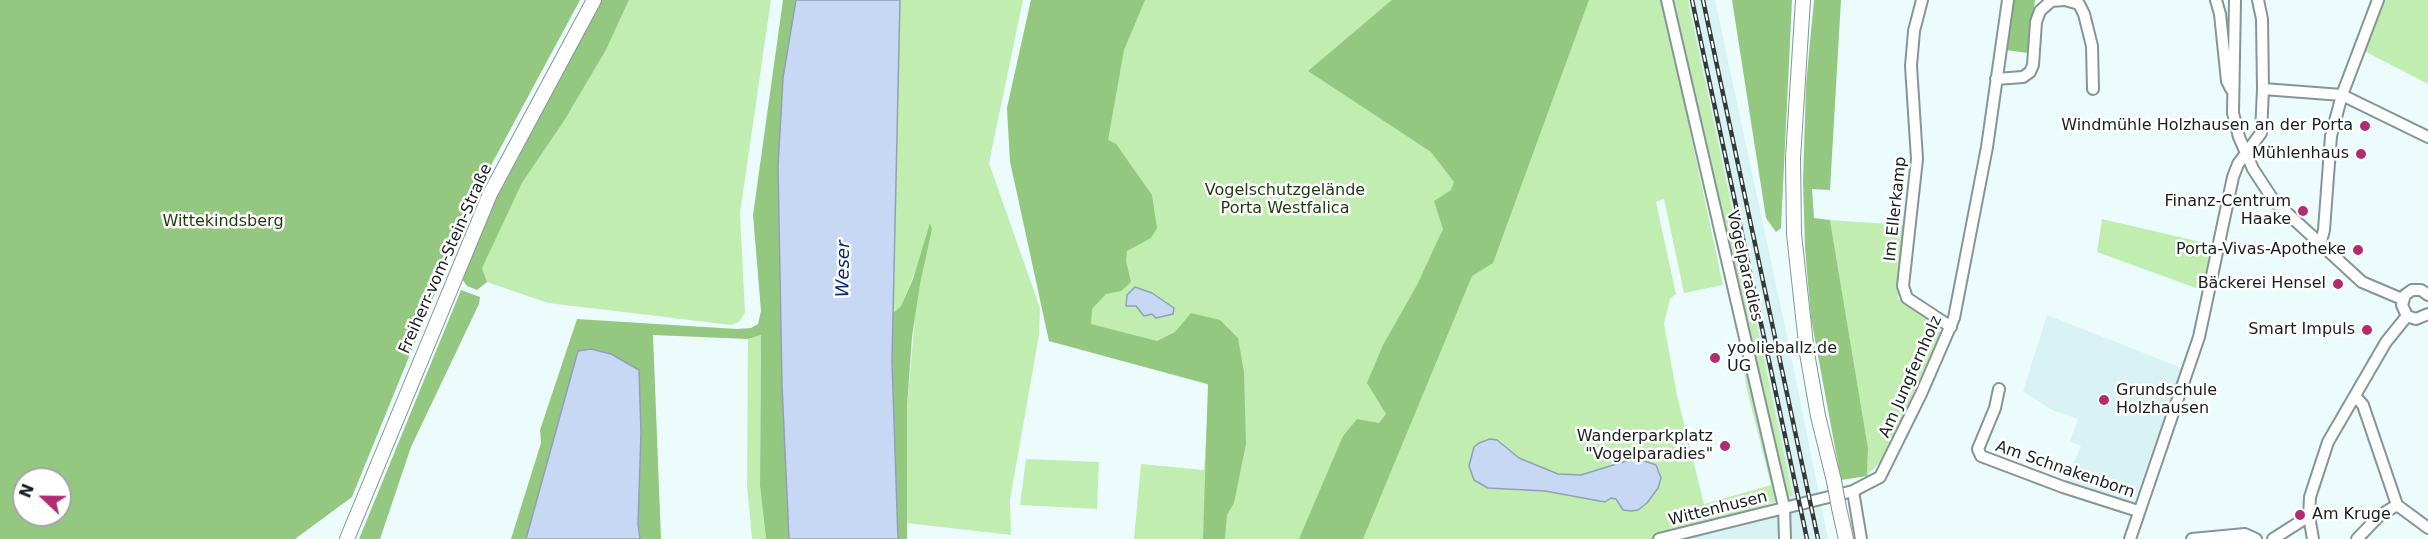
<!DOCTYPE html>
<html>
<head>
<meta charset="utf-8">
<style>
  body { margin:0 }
  #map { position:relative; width:2428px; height:539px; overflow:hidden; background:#ecfcfd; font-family:"DejaVu Sans",sans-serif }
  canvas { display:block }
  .north { position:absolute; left:12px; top:467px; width:60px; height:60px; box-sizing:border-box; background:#fff; border:2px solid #a3a5a5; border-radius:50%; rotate:292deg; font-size:16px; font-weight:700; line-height:24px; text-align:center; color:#181e1e }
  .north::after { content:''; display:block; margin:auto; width:21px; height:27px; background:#b32c70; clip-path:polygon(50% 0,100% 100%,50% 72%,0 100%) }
</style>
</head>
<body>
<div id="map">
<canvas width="2428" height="539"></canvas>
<div class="north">N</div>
</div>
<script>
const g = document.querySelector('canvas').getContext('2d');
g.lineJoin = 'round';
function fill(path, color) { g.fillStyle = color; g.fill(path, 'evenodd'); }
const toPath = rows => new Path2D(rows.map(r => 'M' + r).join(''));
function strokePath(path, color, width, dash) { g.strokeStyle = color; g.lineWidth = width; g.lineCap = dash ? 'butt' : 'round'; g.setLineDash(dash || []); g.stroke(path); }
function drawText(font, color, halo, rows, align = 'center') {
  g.font = font + ' "DejaVu Sans",sans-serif'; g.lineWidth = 5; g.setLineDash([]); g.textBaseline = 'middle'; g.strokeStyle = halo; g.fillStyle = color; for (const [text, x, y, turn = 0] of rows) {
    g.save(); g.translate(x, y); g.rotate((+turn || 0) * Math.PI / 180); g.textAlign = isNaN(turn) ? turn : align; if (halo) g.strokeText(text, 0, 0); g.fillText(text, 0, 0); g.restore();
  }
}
fill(toPath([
  [1688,0,1715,0,1790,350,1828,539,1688,539,1690,529,1793,496],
  [2047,315,2182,368,2133,504,2065,483,2081,446,2070,441,2078,419,2052,410,2023,391]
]), '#d9f2f3');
fill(toPath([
  [629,0,771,0,740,213,745,313,739,322,731,325,548,303,487,282,481,268,522,183,564,121,606,50],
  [900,0,1023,0,989,163,1040,308,1039,335,1010,500,1011,535,906,523,907,407,920,260,901,306,893,313],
  [1031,0,1662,0,1723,285,1684,293,1664,199,1656,202,1676,294,1670,299,1664,324,1677,395,1704,504,1771,485,1747,390,1713,179,1674,0,1688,0,1793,496,1691,529,1688,539,1134,539,1141,464,1204,470,1209,385,1049,341,1010,161,1007,108],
  [2383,0,2428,0,2428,84,2364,51],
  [2102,219,2214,245,2204,291,2097,252],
  [1830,220,1905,225,1898,299,1939,322,1940,334,1893,439,1879,463,1867,476,1868,448],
  [761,335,760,486,766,539,752,539,747,486,748,339],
  [1026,459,1099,462,1097,509,1020,505]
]), '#c1eeb0');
fill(toPath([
  [0,0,580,0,474,197,352,497,295,539,0,539],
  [24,479,60,479,60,515,24,515],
  [602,0,629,0,606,50,564,121,522,183,482,268,487,282,477,290,467,286,462,279,494,203],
  [783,0,796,0,783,78,778,166,782,385,789,539,766,539,760,486,761,335,748,339,653,335,661,539,640,539,638,524,641,433,639,370,591,349,578,351,526,539,511,539,541,443,540,430,577,319,737,329,751,328,758,324,761,311,753,215],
  [1031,0,1145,0,1124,50,1108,140,1116,144,1152,195,1157,228,1151,238,1127,251,1126,261,1131,282,1121,291,1106,294,1092,309,1091,324,1157,341,1175,332,1191,313,1220,320,1238,338,1244,372,1246,444,1234,503,1227,515,1225,539,1203,539,1208,384,1049,341,1010,161,1007,108],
  [1392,0,1589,0,1493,263,1472,276,1363,539,1299,539,1343,436,1357,419,1379,423,1386,414,1367,383,1383,345,1417,285,1443,229,1434,201,1451,190,1454,182,1431,152,1308,71],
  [1732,0,1792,0,1781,228,1776,232,1766,218],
  [1814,0,1841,0,1830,190,1812,189,1814,218,1830,220,1868,448,1867,476,1841,480,1811,318,1805,248,1803,181,1806,85],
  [2012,0,2035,0,2028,53,2006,50],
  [930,223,932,229,920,284,912,337,907,407,907,539,898,539,892,361,893,313,901,306,913,279],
  [461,290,480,297,479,304,411,447,380,539,359,539]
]), '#94c881');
const water = toPath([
  [796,0,900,0,892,361,898,539,789,539,782,385,778,166,783,78,796,0],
  [1135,287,1152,293,1174,308,1173,314,1156,318,1152,314,1144,316,1136,306,1126,306,1127,295,1135,287],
  [591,349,611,354,639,370,641,433,638,524,640,539,526,539,578,351,591,349],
  [1490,439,1497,440,1519,458,1558,474,1581,475,1636,458,1656,465,1661,478,1658,488,1647,503,1638,510,1631,511,1623,510,1616,499,1611,498,1605,502,1545,491,1488,488,1474,480,1469,466,1474,447,1479,443,1490,439]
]);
fill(water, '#c7d8f5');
strokePath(water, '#92a0b4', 1.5);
const minor = toPath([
  [1667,0,1784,507,1785,539],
  [1922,0,1914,31,1911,66,1917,159,1903,286,1907,298,1951,327],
  [2065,0,2079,4,2084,14,2092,46,2093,89],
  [2216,0,2220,14,2227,81,2231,89],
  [2235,0,2233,113,2239,137,2253,169,2274,201,2362,282,2402,299],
  [1996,79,2023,77,2030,72,2033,65,2036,22,2040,11,2051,1,2064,0],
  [2263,89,2342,95,2428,137],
  [2320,245,2324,230,2331,136,2342,95,2378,0],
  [2428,295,2421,290,2412,290,2405,295,2402,305,2407,316,2416,319,2428,314],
  [1999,389,1995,408,1978,449,1981,456,2063,487,2138,511],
  [2355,396,2363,405,2397,505,2428,528],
  [1853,491,1861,539],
  [1659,539,1853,491,1880,477,1921,394,1954,318,1987,147,2008,0],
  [2130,539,2199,337,2233,177,2238,164,2261,133,2263,89,2262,19,2258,0],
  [2192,539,2245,534,2256,539],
  [2273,539,2309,516],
  [2313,539,2309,516,2310,497,2328,442,2386,342,2407,316],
  [2357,539,2379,516,2397,505]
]);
const major = toPath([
  [1803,0,1793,158,1794,234,1807,353,1818,416,1834,481],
  [1839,508,1846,539],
  [347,539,490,194,594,0]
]);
strokePath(minor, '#869596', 14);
strokePath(major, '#869596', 16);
strokePath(minor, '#fff', 10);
strokePath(major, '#fff', 14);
const rail = toPath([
  [1692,0,1807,539],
  [1703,0,1818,539]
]);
strokePath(rail, '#333a3a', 4.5);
strokePath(rail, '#fff', 2, [7]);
const majorBridge = toPath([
  [1834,481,1839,508]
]);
strokePath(majorBridge, '#869596', 16, []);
strokePath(majorBridge, '#fff', 14);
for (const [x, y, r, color] of [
  [2365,126,6,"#b32c70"],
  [2361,154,6,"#b32c70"],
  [2303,211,6,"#b32c70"],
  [2358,250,6,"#b32c70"],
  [2338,284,6,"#b32c70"],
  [2367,330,6,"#b32c70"],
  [1715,358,6,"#b32c70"],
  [2104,400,6,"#b32c70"],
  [1725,446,6,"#b32c70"],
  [2300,515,6,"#b32c70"]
]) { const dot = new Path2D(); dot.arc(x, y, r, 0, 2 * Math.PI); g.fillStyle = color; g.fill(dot); strokePath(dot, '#fff', 2); }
drawText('16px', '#181e1e', '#fff', [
  ["Windmühle Holzhausen an der Porta",2353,126],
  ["Mühlenhaus",2349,154],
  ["Finanz-Centrum",2291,202],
  ["Haake",2291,220],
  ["Porta-Vivas-Apotheke",2346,250],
  ["Bäckerei Hensel",2326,284],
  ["Smart Impuls",2355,330],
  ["yoolieballz.de",1727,349,"left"],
  ["UG",1727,367,"left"],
  ["Grundschule",2116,391,"left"],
  ["Holzhausen",2116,409,"left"],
  ["Wanderparkplatz",1713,437],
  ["\"Vogelparadies\"",1713,455],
  ["Am Kruge",2312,515,"left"]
], 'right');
drawText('16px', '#1a3b0a', '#fff', [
  ["Vogelschutzgelände",1285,191],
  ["Porta Westfalica",1285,209],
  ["Wittekindsberg",223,222]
]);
drawText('16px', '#181e1e', '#fff', [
  ["Im Ellerkamp",1896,209,-84],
  ["Freiherr-vom-Stein-Straße",446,259,-66],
  ["Vogelparadies",1744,266,77],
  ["Am Jungfernholz",1911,377,-66],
  ["Am Schnakenborn",2065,470,19],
  ["Wittenhusen",1718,509,-14]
]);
drawText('italic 18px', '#022a79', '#fff', [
  ["Weser",844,269,-89]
]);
</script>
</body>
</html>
